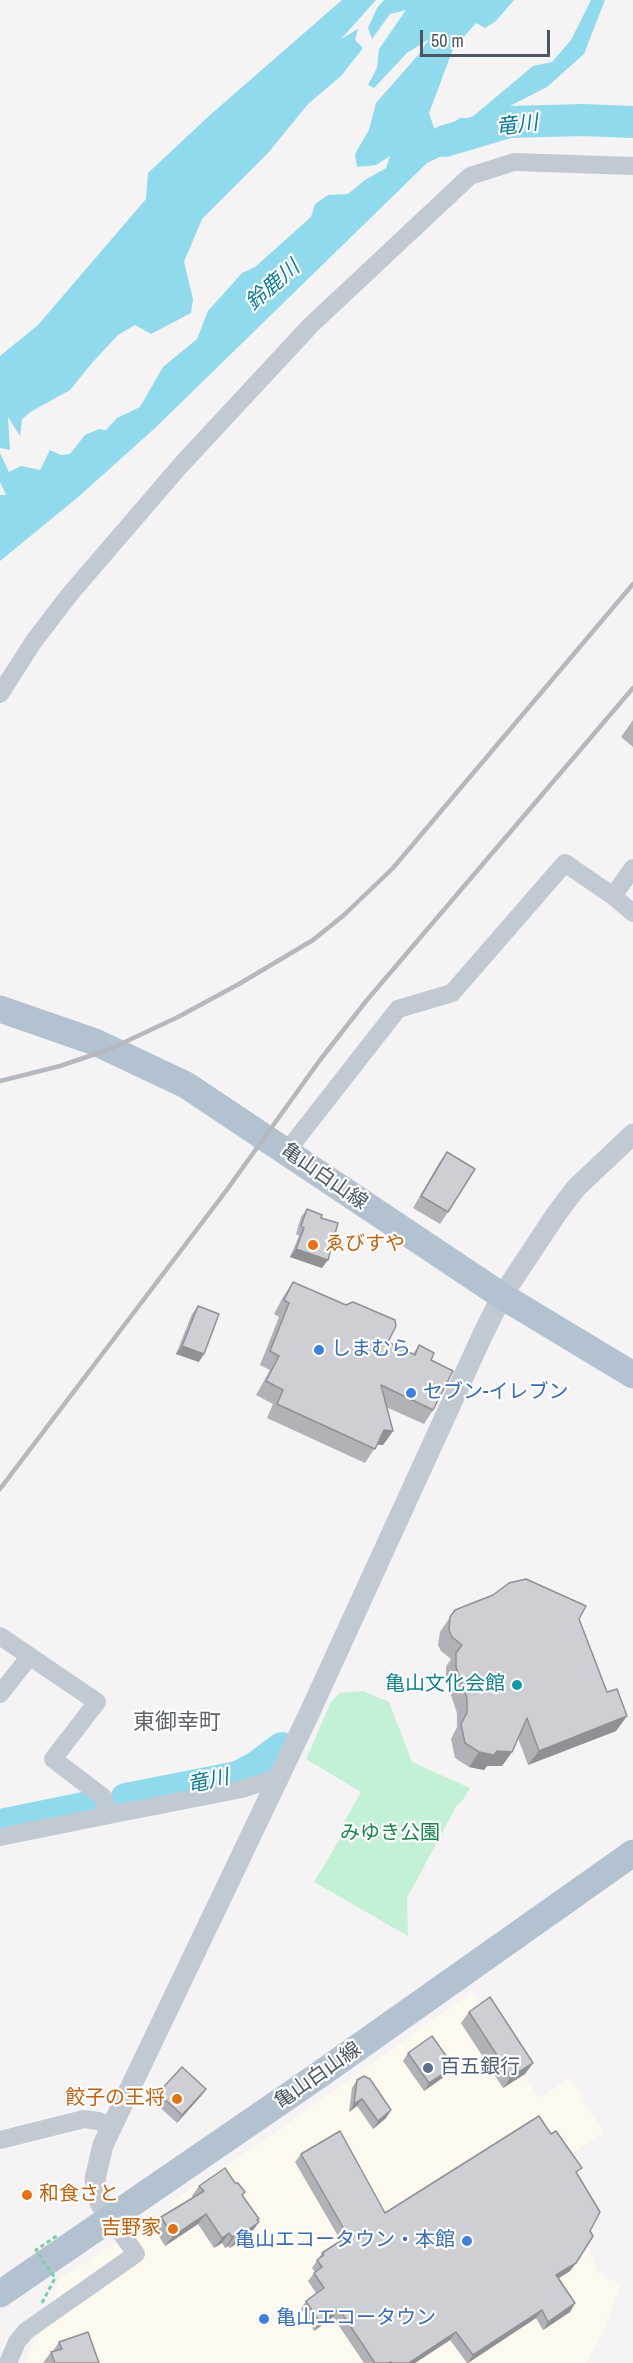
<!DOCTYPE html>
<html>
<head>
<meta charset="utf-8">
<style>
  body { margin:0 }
  #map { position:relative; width:633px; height:2363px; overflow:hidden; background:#f5f3f3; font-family:"Archivo Narrow",sans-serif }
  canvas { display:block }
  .scale { position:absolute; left:420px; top:30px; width:130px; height:27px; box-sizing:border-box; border:3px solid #4a5661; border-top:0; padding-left:8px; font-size:18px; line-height:21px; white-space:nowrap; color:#4a5661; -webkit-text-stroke:4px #fff; paint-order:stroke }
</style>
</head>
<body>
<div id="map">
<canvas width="633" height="2363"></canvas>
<div class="scale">50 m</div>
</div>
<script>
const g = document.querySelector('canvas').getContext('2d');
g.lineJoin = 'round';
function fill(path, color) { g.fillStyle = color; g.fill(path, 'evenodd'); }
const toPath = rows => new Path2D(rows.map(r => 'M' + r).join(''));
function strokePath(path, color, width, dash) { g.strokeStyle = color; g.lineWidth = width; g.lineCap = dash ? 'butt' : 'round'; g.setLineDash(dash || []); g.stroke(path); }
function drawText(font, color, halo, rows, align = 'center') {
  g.font = font + ' "Archivo Narrow","Noto Sans JP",sans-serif'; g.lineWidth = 4.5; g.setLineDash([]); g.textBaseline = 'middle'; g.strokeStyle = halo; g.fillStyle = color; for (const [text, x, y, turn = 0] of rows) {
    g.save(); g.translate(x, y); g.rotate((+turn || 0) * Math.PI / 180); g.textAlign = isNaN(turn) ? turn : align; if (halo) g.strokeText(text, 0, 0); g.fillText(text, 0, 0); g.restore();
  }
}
fill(toPath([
  [472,1992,539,2098,570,2078,604,2133,564,2158,585,2239,598,2272,621,2284,604,2330,586,2363,25,2363,34,2341,43,2329,60,2279,175,2205,173,2201,262,2142]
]), '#fdf9ef');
fill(toPath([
  [363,1691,389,1702,412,1762,470,1788,462,1801,457,1805,407,1898,408,1936,314,1882,344,1832,342,1826,361,1792,306,1759,331,1702,340,1693]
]), '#c3f1d5');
fill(toPath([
  [342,0,376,0,341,39,358,29,355,40,363,48,341,76,308,104,268,153,202,219,184,262,193,299,191,313,151,334,135,325,118,335,92,363,70,390,32,411,22,419,20,436,8,417,10,450,0,448,0,356,38,325,146,199,148,173,210,115],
  [384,0,514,0,496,21,485,28,476,23,453,49,429,113,436,134,460,118,471,118,533,66,552,62,571,40,591,0,605,0,584,54,547,87,504,109,475,140,427,163,154,429,77,498,0,561,0,495,6,495,0,482,0,453,9,472,21,466,40,470,50,450,61,455,70,454,85,435,99,429,106,430,117,418,140,407,163,367,197,339,208,311,242,273,255,267,311,217,315,204,328,195,348,194,365,180,386,168,390,156,376,165,357,167,355,154,369,130,376,103,419,54,429,39,407,53,374,88,368,85,377,68,379,49,406,10,390,14,372,39,368,28,377,8]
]), '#90daee');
strokePath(toPath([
  [445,141,509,122,583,120,633,122],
  [126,1799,238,1777,255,1768,282,1748],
  [0,1825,84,1808]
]), '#90daee', 32);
strokePath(toPath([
  [0,694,34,641,70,594,180,466,311,325,470,176,514,162,633,166],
  [613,896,633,868],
  [287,1151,398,1009,452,993,565,863,613,896,633,913],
  [0,1636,97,1702,53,1759,103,1797,109,1815,242,1789,269,1780,277,1779],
  [0,1694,30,1656],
  [0,1837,109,1815],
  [0,2140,84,2119,98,2121,111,2127],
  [8,2363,17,2342,26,2331,136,2254,110,2217]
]), '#c1cad2', 18);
strokePath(toPath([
  [110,2217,100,2203,95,2179,103,2145,309,1714,483,1334,502,1296,557,1213,576,1188,633,1134]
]), '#c1cad2', 21);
strokePath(toPath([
  [0,1009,95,1042,186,1085,502,1296,633,1375],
  [0,2294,319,2075,633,1853]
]), '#b3c2d1', 27);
strokePath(toPath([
  [0,1081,60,1066,110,1049,178,1017,239,984,313,940,344,915,393,868,633,584],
  [0,1489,226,1191,320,1060,367,1000,633,688]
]), '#b5b8bd', 4.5);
strokePath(toPath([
  [42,2303,55,2278,36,2250,58,2235]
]), '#7ad0a6', 3, [4.5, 3]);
fill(toPath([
  [633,720,633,747,621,737],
  [447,1152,448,1212,440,1224,413,1208,439,1163],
  [307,1209,321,1218,322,1268,290,1257,299,1236,296,1234,301,1217],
  [293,1282,388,1342,413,1354,419,1345,431,1360,433,1410,424,1424,386,1407,393,1431,383,1445,377,1445,365,1463,267,1418,273,1404,256,1395,270,1370,260,1365,279,1317,274,1314,283,1297],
  [198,1306,199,1362,176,1354,192,1314],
  [455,1610,579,1619,607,1692,627,1716,616,1731,528,1765,518,1738,512,1752,502,1766,487,1766,484,1770,469,1767,455,1758,451,1739,457,1727,457,1713,446,1681,446,1667,451,1659,441,1651,438,1645,440,1632],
  [469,2012,533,2063,525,2074,503,2088,461,2023],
  [408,2053,454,2067,448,2074,424,2091,403,2061],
  [357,2080,391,2110,386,2118,373,2129,357,2106,349,2112,352,2088],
  [206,2089,201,2096,177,2123,153,2101,158,2093],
  [301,2154,385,2213,578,2174,590,2231,576,2263,570,2271,559,2278,575,2303,570,2312,543,2330,536,2318,468,2363,467,2363,450,2340,415,2363,364,2363,333,2317,314,2331,301,2309,306,2301,316,2293,308,2281,315,2272,312,2268,322,2253,341,2241,295,2162],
  [199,2186,242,2195,259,2219,257,2221,259,2222,251,2233,230,2248,228,2246,225,2248,222,2243,214,2248,198,2224,165,2246,154,2228,161,2217,193,2198,192,2196],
  [59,2342,99,2363,43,2363,51,2352,53,2351]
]), '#b0b2b7');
fill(toPath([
  [296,1249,328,1260,322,1268,290,1257],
  [182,1346,204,1354,199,1362,176,1354],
  [384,1430,393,1431,383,1445,374,1444],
  [627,1716,616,1731,528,1765,539,1751],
  [497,1751,512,1752,502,1766,487,1766,484,1770,469,1767,479,1752],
  [533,2063,525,2074,503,2088,511,2077],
  [454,2067,448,2074,424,2091,429,2083],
  [206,2089,201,2096,177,2123,182,2115],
  [362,2099,357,2106,349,2112,354,2104],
  [391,2110,386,2118,373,2129,378,2121],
  [206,2214,198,2224,165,2246,173,2236],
  [259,2219,254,2226,259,2222,251,2233,230,2248,237,2238],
  [229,2233,222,2243,214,2248,222,2238],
  [235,2235,228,2246,225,2248,232,2237],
  [576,2263,570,2271,551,2283,556,2275],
  [575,2303,570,2312,543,2330,548,2322],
  [339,2309,333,2317,314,2331,320,2323],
  [542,2310,536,2318,468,2363,473,2355],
  [456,2332,450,2340,415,2363,409,2363]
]), '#909195');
const building = toPath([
  [447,1152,475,1169,448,1212,421,1196,447,1152],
  [307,1209,322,1215,321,1218,338,1223,328,1260,296,1249,304,1228,301,1226,307,1209],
  [293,1282,346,1305,353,1302,395,1320,396,1326,388,1342,415,1355,419,1345,434,1353,431,1360,453,1371,433,1410,381,1385,393,1431,384,1430,375,1449,277,1404,283,1390,266,1381,279,1356,270,1351,289,1303,284,1300,293,1282],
  [198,1306,219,1314,204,1354,182,1346,198,1306],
  [526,1579,586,1606,579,1619,607,1692,617,1689,627,1716,539,1751,527,1718,512,1752,497,1751,494,1755,479,1752,465,1743,461,1724,467,1713,467,1698,456,1667,456,1653,462,1645,452,1637,449,1630,450,1617,455,1610,493,1595,509,1583,526,1579],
  [490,1997,533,2063,511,2077,469,2012,490,1997],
  [432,2036,454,2067,429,2083,408,2053,432,2036],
  [182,2067,206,2089,182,2115,158,2093,182,2067],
  [364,2076,370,2079,391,2110,378,2121,362,2099,354,2104,357,2080,364,2076],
  [539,2116,551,2134,556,2131,582,2168,576,2172,600,2212,590,2231,593,2236,576,2263,556,2275,575,2303,548,2322,542,2310,473,2355,456,2332,409,2363,392,2363,391,2362,389,2363,375,2363,339,2309,320,2323,306,2301,324,2288,314,2273,322,2267,317,2260,324,2255,322,2253,348,2236,301,2154,340,2131,385,2213,539,2116],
  [225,2168,235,2183,238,2183,245,2192,242,2195,259,2219,257,2220,259,2222,237,2238,235,2235,232,2237,229,2233,222,2238,206,2214,173,2236,161,2217,204,2191,199,2186,225,2168],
  [88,2332,99,2363,55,2363,51,2352,62,2349,59,2342,88,2332]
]);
fill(building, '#cdcfd5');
strokePath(building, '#909195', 1.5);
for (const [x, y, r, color] of [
  [313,1245,6,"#e8710a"],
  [319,1350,6,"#3f7fe0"],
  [411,1393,6,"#3f7fe0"],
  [517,1685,6,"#0f9aa8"],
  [428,2068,6,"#5c6f8a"],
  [177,2099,6,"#e8710a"],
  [27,2195,6,"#e8710a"],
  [173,2229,6,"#e8710a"],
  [467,2241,6,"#3f7fe0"],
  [264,2319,6,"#3f7fe0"]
]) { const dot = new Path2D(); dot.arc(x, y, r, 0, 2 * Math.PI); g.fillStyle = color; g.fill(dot); strokePath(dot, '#fff', 2); }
drawText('20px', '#4a5661', '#fff', [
  ["亀山白山線",324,1177,35],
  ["亀山白山線",318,2076,-35]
]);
drawText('20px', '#c56008', '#fff', [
  ["ゑびすや",325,1245],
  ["餃子の王将",165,2099,"right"],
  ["和食さと",39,2195],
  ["吉野家",161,2229,"right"]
], 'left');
drawText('20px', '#366cbe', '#fff', [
  ["しまむら",331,1350],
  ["セブン-イレブン",423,1393],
  ["亀山エコータウン・本館",455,2241,"right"],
  ["亀山エコータウン",276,2319]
], 'left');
drawText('20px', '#0d838f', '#fff', [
  ["亀山文化会館",505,1685]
], 'right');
drawText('20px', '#17864f', '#fff', [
  ["みゆき公園",390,1834]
]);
drawText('20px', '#4e5e75', '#fff', [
  ["百五銀行",440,2068]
], 'left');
drawText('italic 21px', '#0c7c9b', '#fff', [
  ["竜川",517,126,-7],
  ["鈴鹿川",273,286,-41],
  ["竜川",208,1782,-12]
]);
drawText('22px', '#5f6368', '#fff', [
  ["東御幸町",177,1723]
]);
</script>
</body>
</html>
